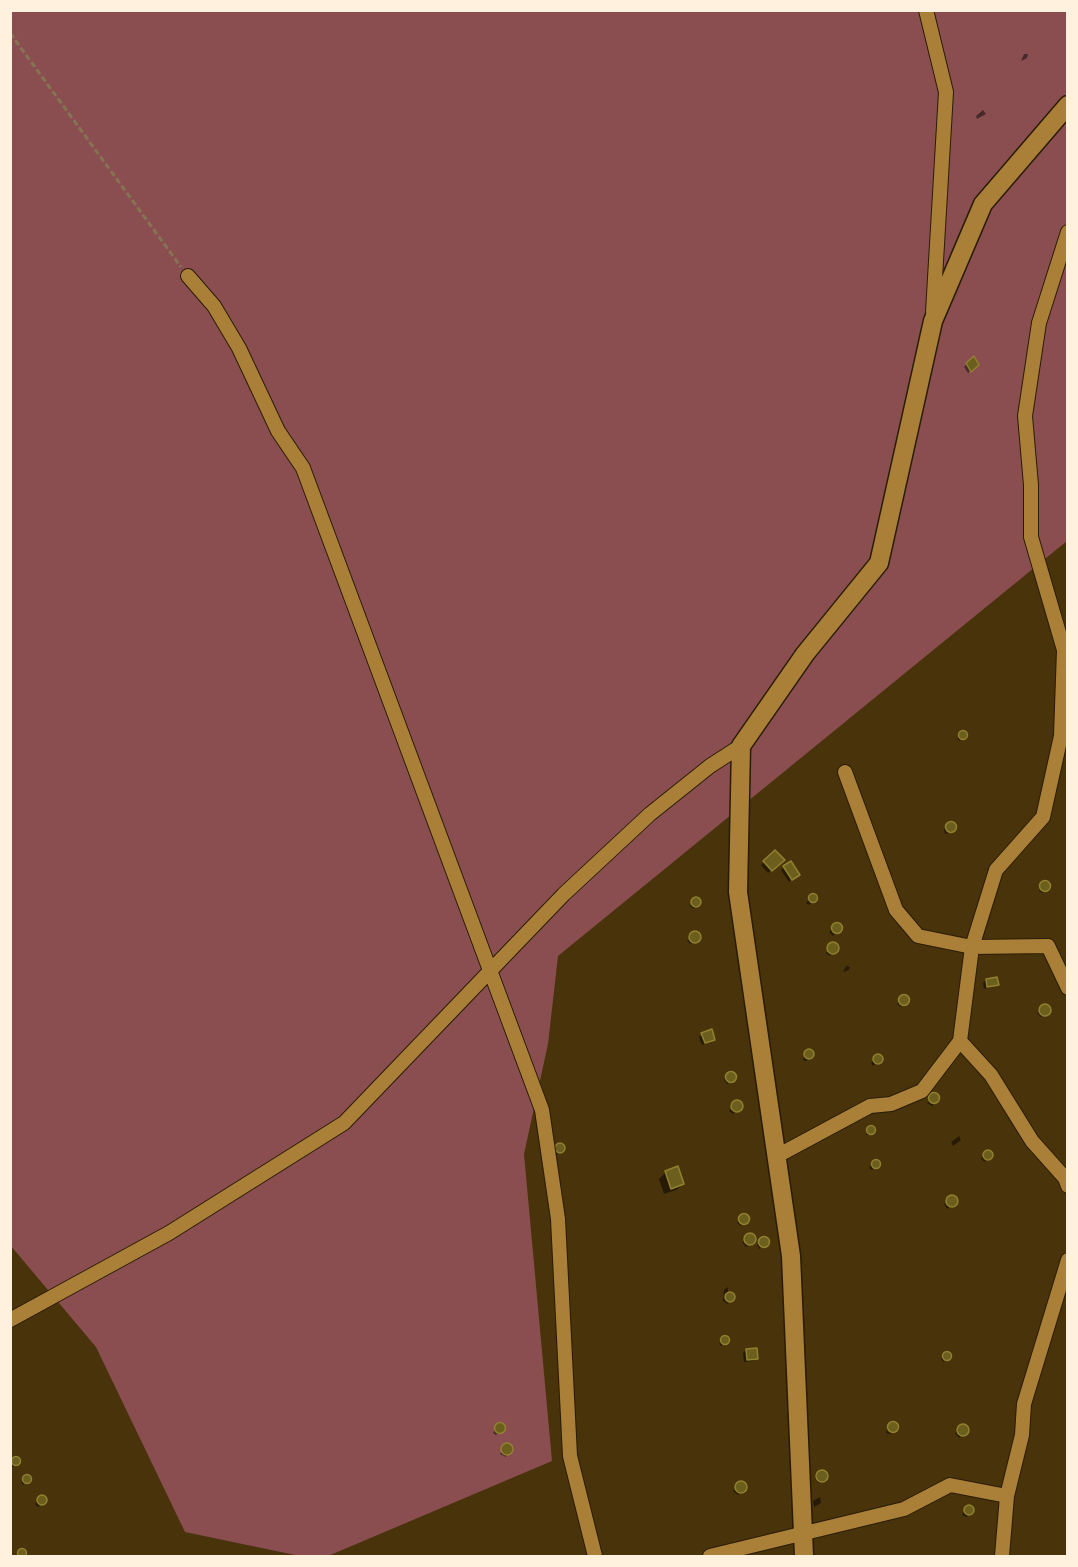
<!DOCTYPE html>
<html>
<head>
<meta charset="utf-8">
<style>
  body { margin:0 }
  #map { position:relative; width:1078px; height:1567px; overflow:hidden; background:#49330b; font-family:"Varela Round",sans-serif }
  canvas { display:block }
  .frame { position:absolute; inset:0; border:12px solid #fff1dd; pointer-events:none }
</style>
</head>
<body>
<div id="map">
<canvas width="1078" height="1567"></canvas>
<div class="frame"></div>
</div>
<script>
const g = document.querySelector('canvas').getContext('2d');
g.lineJoin = 'round';
function fill(path, color) { g.fillStyle = color; g.fill(path, 'evenodd'); }
const toPath = rows => new Path2D(rows.map(r => 'M' + r).join(''));
function strokePath(path, color, width, dash) { g.strokeStyle = color; g.lineWidth = width; g.lineCap = dash ? 'butt' : 'round'; g.setLineDash(dash || []); g.stroke(path); }
fill(toPath([
  [10,11,1067,11,1067,541,558,956,548,1044,524,1154,552,1461,328,1556,300,1556,185,1532,96,1347,11,1246]
]), '#8a4e51');
fill(toPath([
  [1024,54,1028,54,1027,58,1021,61],
  [983,110,986,114,977,119,976,116],
  [974,358,977,365,968,373,964,367],
  [963,733,965,735,960,741,957,739],
  [952,825,954,830,945,834,944,829],
  [775,852,783,860,768,873,761,865],
  [784,867,795,877,789,882,781,870],
  [1044,883,1049,886,1043,893,1039,891],
  [812,896,815,898,809,905,806,903],
  [695,899,699,902,694,909,690,906],
  [836,925,840,928,833,936,829,932],
  [694,933,698,937,691,944,687,941],
  [833,944,837,948,830,956,826,953],
  [846,966,850,967,849,970,843,972],
  [986,980,997,985,984,989,983,983],
  [904,996,907,998,901,1007,897,1004],
  [1046,1006,1049,1010,1041,1017,1037,1013],
  [702,1034,713,1039,702,1045,699,1037],
  [806,1051,811,1053,807,1061,803,1060],
  [878,1056,881,1059,873,1066,871,1063],
  [731,1074,734,1078,727,1084,724,1080],
  [934,1095,938,1099,932,1106,927,1103],
  [737,1102,741,1106,733,1114,729,1111],
  [873,1128,870,1135,866,1135,868,1129],
  [959,1136,961,1140,953,1146,951,1142],
  [560,1145,563,1147,557,1155,553,1152],
  [988,1152,991,1155,984,1162,981,1158],
  [875,1161,878,1164,872,1170,869,1168],
  [666,1172,683,1184,676,1190,664,1194,659,1179],
  [953,1198,956,1202,947,1209,944,1204],
  [744,1215,747,1217,741,1226,737,1223],
  [750,1235,754,1240,746,1247,742,1242],
  [764,1239,767,1243,759,1249,757,1245],
  [728,1287,728,1293,733,1295,728,1304,723,1301,724,1290],
  [726,1338,727,1342,721,1346,719,1343],
  [746,1350,756,1358,753,1361,744,1362,743,1353],
  [946,1354,950,1356,944,1362,941,1359],
  [890,1424,895,1425,891,1434,886,1433],
  [499,1425,503,1428,496,1435,493,1433],
  [964,1426,967,1430,959,1438,955,1433],
  [506,1445,511,1447,506,1457,500,1454],
  [16,1458,19,1461,13,1467,10,1464],
  [821,1472,826,1476,819,1483,815,1479],
  [28,1477,30,1479,23,1485,21,1482],
  [741,1483,745,1486,738,1495,733,1491],
  [41,1497,45,1500,38,1507,35,1504],
  [820,1497,821,1503,814,1507,813,1501],
  [967,1507,972,1509,967,1517,962,1515],
  [23,1551,25,1554,23,1556,16,1556]
]), '#0007');
const building = toPath([
  [974,356,979,365,971,372,966,363,974,356],
  '958.5 735a4.5 4.5 0 1 1 9 0a4.5 4.5 0 1 1-9 0Z',
  '945.5 827a5.5 5.5 0 1 1 11 0a5.5 5.5 0 1 1-11 0Z',
  [775,850,785,860,772,871,763,861,775,850],
  [791,861,800,875,792,880,783,866,791,861],
  '1039.5 886a5.5 5.5 0 1 1 11 0a5.5 5.5 0 1 1-11 0Z',
  '808.5 898a4.5 4.5 0 1 1 9 0a4.5 4.5 0 1 1-9 0Z',
  '691 902a5 5 0 1 1 10 0a5 5 0 1 1-10 0Z',
  '831.5 928a5.5 5.5 0 1 1 11 0a5.5 5.5 0 1 1-11 0Z',
  '689 937a6 6 0 1 1 12 0a6 6 0 1 1-12 0Z',
  '827 948a6 6 0 1 1 12 0a6 6 0 1 1-12 0Z',
  [997,977,999,985,987,987,986,979,997,977],
  '898.5 1000a5.5 5.5 0 1 1 11 0a5.5 5.5 0 1 1-11 0Z',
  '1039 1010a6 6 0 1 1 12 0a6 6 0 1 1-12 0Z',
  [712,1029,715,1040,705,1043,701,1033,712,1029],
  '804 1054a5 5 0 1 1 10 0a5 5 0 1 1-10 0Z',
  '873 1059a5 5 0 1 1 10 0a5 5 0 1 1-10 0Z',
  '725.5 1077a5.5 5.5 0 1 1 11 0a5.5 5.5 0 1 1-11 0Z',
  '928.5 1098a5.5 5.5 0 1 1 11 0a5.5 5.5 0 1 1-11 0Z',
  '731 1106a6 6 0 1 1 12 0a6 6 0 1 1-12 0Z',
  '866.5 1130a4.5 4.5 0 1 1 9 0a4.5 4.5 0 1 1-9 0Z',
  '555 1148a5 5 0 1 1 10 0a5 5 0 1 1-10 0Z',
  '983 1155a5 5 0 1 1 10 0a5 5 0 1 1-10 0Z',
  '871.5 1164a4.5 4.5 0 1 1 9 0a4.5 4.5 0 1 1-9 0Z',
  [678,1166,684,1184,671,1189,665,1171,678,1166],
  '946 1201a6 6 0 1 1 12 0a6 6 0 1 1-12 0Z',
  '738.5 1219a5.5 5.5 0 1 1 11 0a5.5 5.5 0 1 1-11 0Z',
  '744 1239a6 6 0 1 1 12 0a6 6 0 1 1-12 0Z',
  '758.5 1242a5.5 5.5 0 1 1 11 0a5.5 5.5 0 1 1-11 0Z',
  '725 1297a5 5 0 1 1 10 0a5 5 0 1 1-10 0Z',
  '720.5 1340a4.5 4.5 0 1 1 9 0a4.5 4.5 0 1 1-9 0Z',
  [757,1348,758,1359,747,1360,746,1349,757,1348],
  '942.5 1356a4.5 4.5 0 1 1 9 0a4.5 4.5 0 1 1-9 0Z',
  '887.5 1427a5.5 5.5 0 1 1 11 0a5.5 5.5 0 1 1-11 0Z',
  '494.5 1428a5.5 5.5 0 1 1 11 0a5.5 5.5 0 1 1-11 0Z',
  '957 1430a6 6 0 1 1 12 0a6 6 0 1 1-12 0Z',
  '501 1449a6 6 0 1 1 12 0a6 6 0 1 1-12 0Z',
  '11.5 1461a4.5 4.5 0 1 1 9 0a4.5 4.5 0 1 1-9 0Z',
  '816 1476a6 6 0 1 1 12 0a6 6 0 1 1-12 0Z',
  '22.5 1479a4.5 4.5 0 1 1 9 0a4.5 4.5 0 1 1-9 0Z',
  '735 1487a6 6 0 1 1 12 0a6 6 0 1 1-12 0Z',
  '37 1500a5 5 0 1 1 10 0a5 5 0 1 1-10 0Z',
  '964 1510a5 5 0 1 1 10 0a5 5 0 1 1-10 0Z',
  '17.5 1553a4.5 4.5 0 1 1 9 0a4.5 4.5 0 1 1-9 0Z'
]);
fill(building, '#6c5f1e');
strokePath(building, '#91812f', 1.5);
const minor = toPath([
  [926,10,946,92,933,312],
  [188,276,214,306,239,348,278,431,303,468,542,1110,558,1219,570,1456,595,1556],
  [845,772,896,910,918,936,972,947,1048,946,1068,988],
  [960,1041,991,1075,1032,1141,1065,1178,1068,1186],
  [777,1156,870,1106,891,1104,922,1091,960,1041,972,947,996,870,1043,817,1061,736,1064,650,1031,537,1031,485,1025,416,1039,323,1068,232],
  [10,1320,169,1233,344,1123,564,894,650,814,710,766,741,746],
  [710,1556,904,1509,950,1485,1007,1496],
  [1002,1556,1007,1496,1022,1435,1024,1404,1068,1260]
]);
const secondary = toPath([
  [804,1556,791,1256,738,892,741,746,805,654,879,563,933,321,983,204,1068,105]
]);
strokePath(minor, '#291c06', 16);
strokePath(secondary, '#291c06', 21);
strokePath(toPath([
  [10,33,181,267]
]), '#867351', 3, [6, 3]);
strokePath(minor, '#aa8038', 14);
strokePath(secondary, '#aa8038', 18);
</script>
</body>
</html>
